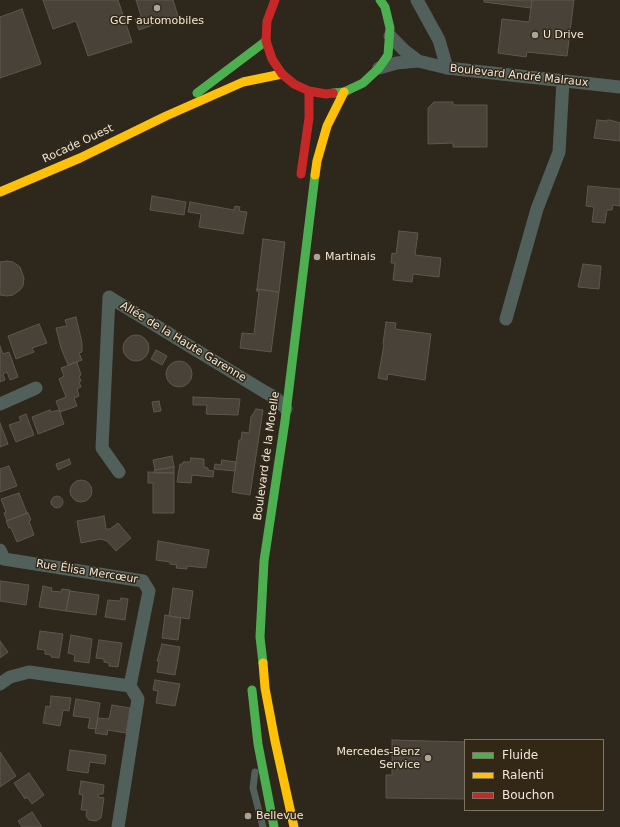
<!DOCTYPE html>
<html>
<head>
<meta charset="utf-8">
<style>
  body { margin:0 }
  #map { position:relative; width:620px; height:827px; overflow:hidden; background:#2d271c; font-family:"DejaVu Sans",sans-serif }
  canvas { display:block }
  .legend { position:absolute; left:464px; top:739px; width:140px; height:72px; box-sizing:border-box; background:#332816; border:1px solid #7e7465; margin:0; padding:5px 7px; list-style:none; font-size:12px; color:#eee7dc }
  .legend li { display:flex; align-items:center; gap:8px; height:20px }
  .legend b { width:20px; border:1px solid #7e7465 }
</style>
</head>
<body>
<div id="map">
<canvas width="620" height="827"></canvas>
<ul class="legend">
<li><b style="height:5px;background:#4caf50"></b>Fluide</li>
<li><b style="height:5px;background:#ffc107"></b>Ralenti</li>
<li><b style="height:5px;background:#c62828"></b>Bouchon</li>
</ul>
</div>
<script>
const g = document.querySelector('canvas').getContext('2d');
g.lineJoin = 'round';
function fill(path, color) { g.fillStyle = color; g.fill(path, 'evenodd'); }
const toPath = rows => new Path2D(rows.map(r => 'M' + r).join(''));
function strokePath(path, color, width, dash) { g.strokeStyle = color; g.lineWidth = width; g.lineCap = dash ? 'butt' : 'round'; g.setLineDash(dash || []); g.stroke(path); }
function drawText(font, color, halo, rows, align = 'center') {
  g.font = font + ' "DejaVu Sans",sans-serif'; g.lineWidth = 3; g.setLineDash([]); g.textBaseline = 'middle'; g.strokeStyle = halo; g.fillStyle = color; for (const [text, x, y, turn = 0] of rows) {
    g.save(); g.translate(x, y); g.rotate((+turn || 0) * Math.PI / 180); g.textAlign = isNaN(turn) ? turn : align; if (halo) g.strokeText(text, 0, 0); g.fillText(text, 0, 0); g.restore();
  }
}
const building = toPath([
  [43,0,118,0,132,42,88,56,76,21,53,29,43,0],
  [136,0,173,0,178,16,139,30,135,19,141,16,136,0],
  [484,0,532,0,531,8,484,2,484,0],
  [532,0,574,0,567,56,527,52,526,57,498,53,502,19,529,22,532,0],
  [22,9,41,64,0,78,0,17,22,9],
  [434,102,453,102,453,105,487,105,487,147,453,147,453,143,428,144,428,108,434,102],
  [597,120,607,121,607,120,610,120,620,123,620,141,594,138,597,120],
  [588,186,620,189,620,206,613,205,612,210,607,210,605,223,592,222,594,207,586,206,588,186],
  [152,196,186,202,184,215,150,210,152,196],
  [190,202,234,210,235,206,240,207,239,211,247,212,243,234,199,227,201,214,188,212,190,202],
  [399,231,418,233,415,255,441,258,439,277,413,274,412,282,393,280,395,263,391,263,392,253,396,254,399,231],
  [263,239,285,242,279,292,257,289,263,239],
  [7,261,13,262,20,267,24,278,23,286,20,290,13,295,7,296,0,295,0,262,7,261],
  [583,264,601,266,599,289,578,287,583,264],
  [257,289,279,292,271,352,240,348,242,333,254,334,259,291,256,291,257,289],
  [76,317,82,343,82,352,79,353,82,360,68,365,61,348,56,328,67,326,65,320,76,317],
  [386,322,396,323,395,329,431,334,425,380,388,374,387,380,378,378,384,344,383,344,386,322],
  [39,324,47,343,32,348,34,352,16,359,8,336,39,324],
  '123 348a13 13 0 1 1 26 0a13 13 0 1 1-26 0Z',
  [0,346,3,354,9,352,18,377,10,380,7,372,3,374,5,380,0,382,0,346],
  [156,350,167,356,162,365,151,359,156,350],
  '166 374a13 13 0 1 1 26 0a13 13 0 1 1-26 0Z',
  [77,362,81,375,79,376,81,381,79,382,81,387,77,389,79,396,74,398,77,406,60,412,56,401,66,397,59,379,64,376,61,368,77,362],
  [193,397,240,399,238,415,206,414,207,405,193,405,193,397],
  [159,401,161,411,154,412,152,402,159,401],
  [256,409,263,410,250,495,232,492,239,440,241,440,242,432,249,433,251,417,256,409],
  [50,410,51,412,59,410,64,424,38,434,32,417,50,410],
  [26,414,34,435,16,442,9,425,21,421,19,417,26,414],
  [0,423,8,444,0,447,0,423],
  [172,456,174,467,155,470,153,460,172,456],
  [191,458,204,459,204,467,208,468,208,470,214,471,213,477,192,475,191,483,177,482,180,464,183,464,183,462,190,462,191,458],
  [69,459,71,464,58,470,56,464,69,459],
  [222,460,236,462,235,471,214,469,215,464,221,465,222,460],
  [9,466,17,486,0,492,0,469,9,466],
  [174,467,174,473,153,473,155,470,174,467],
  [148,472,174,473,174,513,153,513,153,483,148,483,148,472],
  '70 491a11 11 0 1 1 22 0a11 11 0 1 1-22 0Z',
  [19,493,27,513,7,521,4,513,6,512,1,499,19,493],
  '51 502a6 6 0 1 1 12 0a6 6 0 1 1-12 0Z',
  [28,513,31,520,29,521,34,535,17,542,11,528,9,528,6,521,28,513],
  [104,516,106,529,110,529,118,523,131,538,116,551,107,541,101,539,81,543,77,521,104,516],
  [158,541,209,550,206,568,187,566,187,569,176,568,177,565,170,564,170,562,156,560,158,541],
  [0,581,29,585,26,605,0,601,0,581],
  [43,586,52,588,51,591,61,592,62,589,70,590,66,611,39,607,43,586],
  [173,588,193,591,189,619,169,616,173,588],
  [70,591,99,595,96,615,66,611,70,591],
  [121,598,128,599,125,620,105,617,108,600,120,601,121,598],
  [165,615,181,618,178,640,162,638,165,615],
  [40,631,63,634,59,658,51,657,51,655,45,654,45,650,37,649,40,631],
  [71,635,92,639,89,663,74,661,75,655,68,653,71,635],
  [99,640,122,643,118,667,109,666,109,663,104,662,104,659,96,658,99,640],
  [0,641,8,652,0,658,0,641],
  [162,644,180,647,175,675,157,672,159,661,157,661,162,644],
  [155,680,180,684,175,706,156,703,158,691,153,690,155,680],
  [51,696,71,698,69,711,63,710,60,726,43,723,46,706,50,707,51,696],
  [76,699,100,703,96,729,88,728,90,718,73,716,76,699],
  [112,705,130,708,126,733,108,730,107,735,95,733,98,718,109,719,112,705],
  [392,740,465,742,465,799,386,798,386,775,392,775,392,740],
  [70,750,106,755,105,764,90,762,88,773,67,770,70,750],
  [0,752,16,776,0,787,0,752],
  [29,773,44,795,32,804,27,797,25,799,14,783,29,773],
  [81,781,104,785,103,794,99,794,98,797,104,798,101,818,96,821,89,820,86,816,87,810,81,810,83,795,79,794,81,781],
  [32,812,42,827,22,827,18,821,32,812]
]);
fill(building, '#484239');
strokePath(building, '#5d574f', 1);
strokePath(toPath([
  [255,772,253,788,263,827]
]), '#52605b', 7);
strokePath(toPath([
  [417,0,439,40,447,68],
  [390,36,405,51,418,61],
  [379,68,397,63,418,61,447,68,620,87],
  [506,319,537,209,559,152,563,81],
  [0,404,36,388],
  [119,472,102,448,109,297,265,392,276,398,286,409],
  [0,550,4,559,143,581,149,591,130,686,138,699,118,827],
  [0,684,10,677,29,672,130,686]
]), '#52605b', 13);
strokePath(toPath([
  [197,93,266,41],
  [333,93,344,92,363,83,379,68,388,55,390,28,385,7,380,0],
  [263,663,260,637,264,561,285,421,315,175],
  [252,690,258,744,274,827]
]), '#4caf50', 9);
strokePath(toPath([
  [315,175,317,161,327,126,344,92],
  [0,192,80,158,166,116,243,82,282,74],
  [263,663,265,688,275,741,294,827]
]), '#ffc107', 9);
strokePath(toPath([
  [275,0,267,21,266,41,272,59,282,74,294,84,309,91,326,94,333,93],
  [301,174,309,118,309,91]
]), '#c62828', 9);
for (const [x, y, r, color] of [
  [157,8,4,"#aaa499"],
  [535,35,4,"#aaa499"],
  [317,257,4,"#aaa499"],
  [428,758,4,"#aaa499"],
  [248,816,4,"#aaa499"]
]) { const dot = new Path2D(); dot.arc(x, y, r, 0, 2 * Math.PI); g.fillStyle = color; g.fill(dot); strokePath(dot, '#332816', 1.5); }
drawText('11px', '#eee7dc', '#332816', [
  ["GCF automobiles",157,21,"center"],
  ["U Drive",543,35],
  ["Martinais",325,257],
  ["Mercedes-Benz",420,752,"right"],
  ["Service",420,765,"right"],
  ["Bellevue",256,816]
], 'left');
drawText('11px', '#eee7dc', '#332816', [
  ["Boulevard André Malraux",519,76,6],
  ["Rocade Ouest",78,144,-25],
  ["Allée de la Haute Garenne",183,342,31],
  ["Boulevard de la Motelle",267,456,-82],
  ["Rue Élisa Mercœur",87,572,9]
]);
</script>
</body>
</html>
